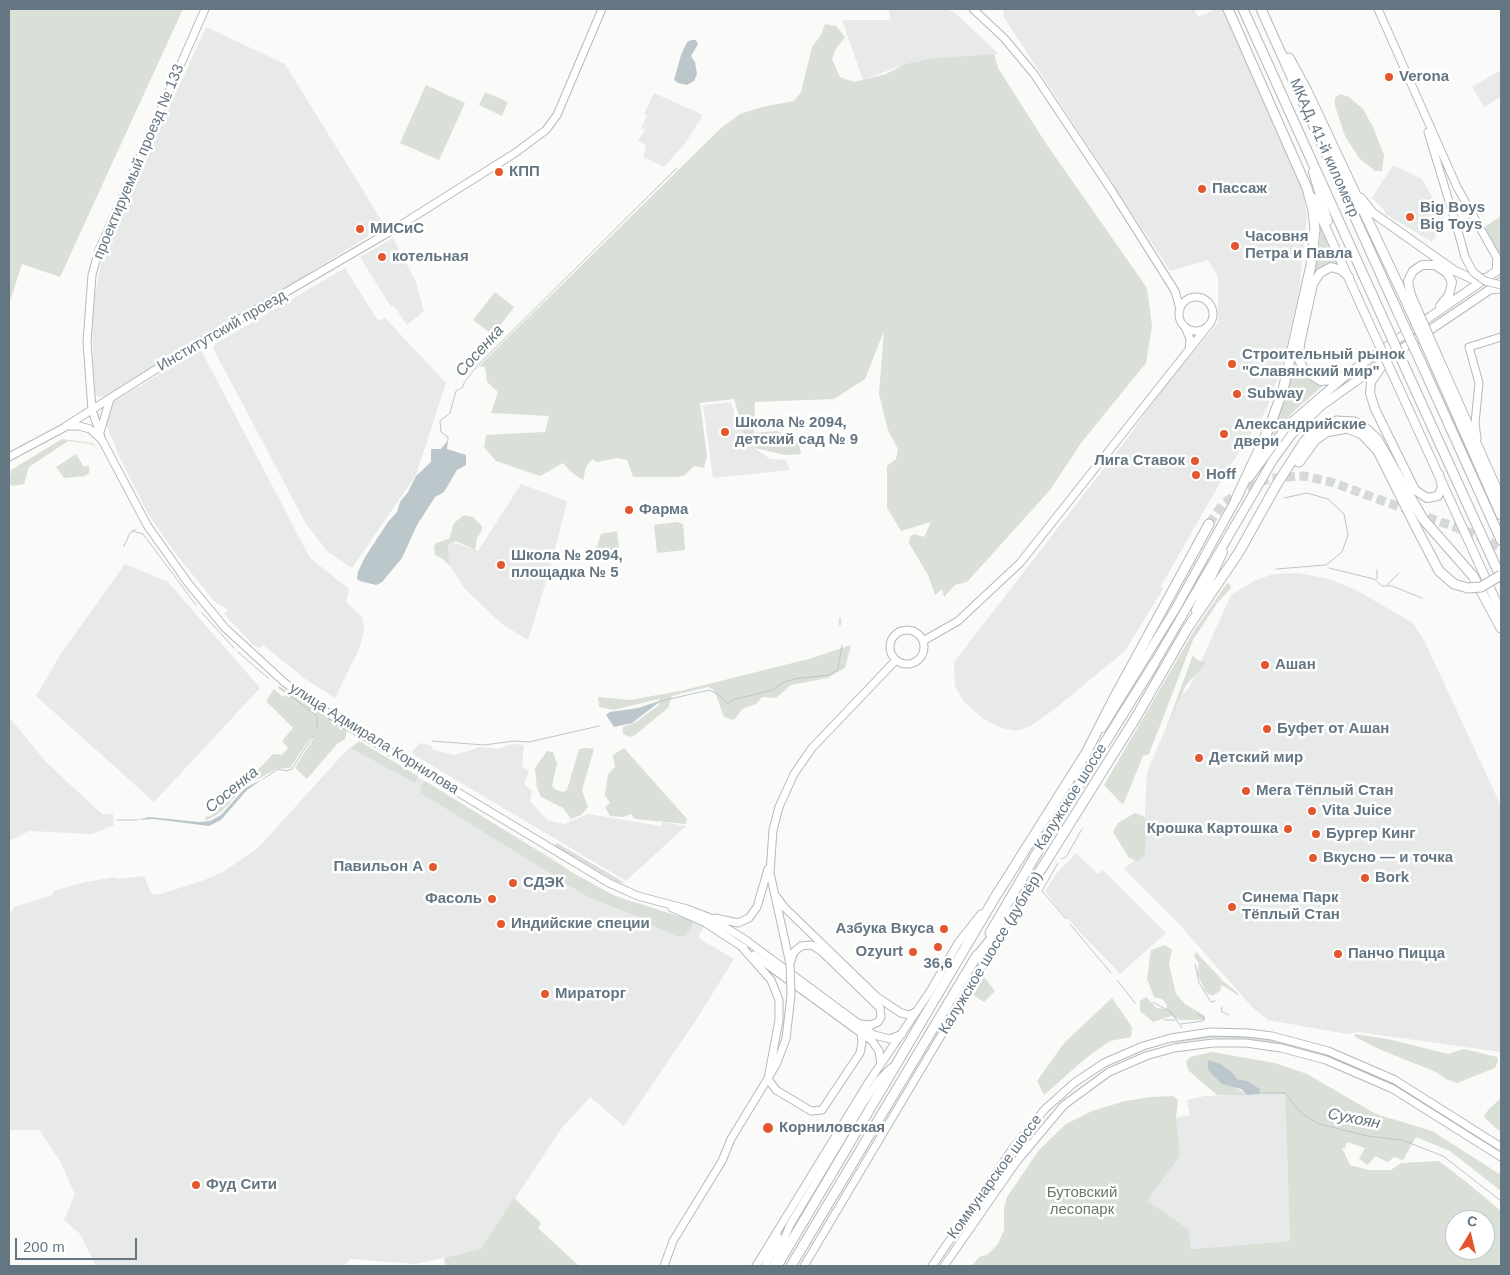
<!DOCTYPE html>
<html>
<head>
<meta charset="utf-8">
<style>
  body { margin:0 }
  #map { position:relative; width:1510px; height:1275px; overflow:hidden; background:#fafaf8; font-family:Helvetica,sans-serif }
  canvas { display:block }
  .frame { position:absolute; inset:0; border:10px solid #657683; pointer-events:none }
  .north { position:absolute; left:1445px; top:1210px; width:50px; height:50px; box-sizing:border-box; background:#fff; border:1px solid #c1c8cd; border-radius:50%; rotate:9deg; font-size:14px; font-weight:700; line-height:20px; text-align:center; color:#657683 }
  .north::after { content:''; display:block; margin:auto; width:18px; height:22px; background:#e4572e; clip-path:polygon(50% 0,100% 100%,50% 72%,0 100%) }
  .scale { position:absolute; left:15px; top:1238px; width:122px; height:22px; box-sizing:border-box; border:2px solid #657683; border-top:0; padding-left:6px; font-size:15px; line-height:18px; white-space:nowrap; color:#657683; -webkit-text-stroke:4px #fff; paint-order:stroke }
</style>
</head>
<body>
<div id="map">
<canvas width="1510" height="1275"></canvas>
<div class="frame"></div>
<div class="north">С</div>
<div class="scale">200 m</div>
</div>
<script>
const g = document.querySelector('canvas').getContext('2d');
g.lineJoin = 'round';
function fill(path, color) { g.fillStyle = color; g.fill(path, 'evenodd'); }
const toPath = rows => new Path2D(rows.map(r => 'M' + r).join(''));
function strokePath(path, color, width, dash) { g.strokeStyle = color; g.lineWidth = width; g.lineCap = dash ? 'butt' : 'round'; g.setLineDash(dash || []); g.stroke(path); }
function drawText(font, color, halo, rows, align = 'center') {
  g.font = font + ' Helvetica,sans-serif'; g.lineWidth = 5; g.setLineDash([]); g.textBaseline = 'middle'; g.strokeStyle = halo; g.fillStyle = color; for (const [text, x, y, turn = 0] of rows) {
    g.save(); g.translate(x, y); g.rotate((+turn || 0) * Math.PI / 180); g.textAlign = isNaN(turn) ? turn : align; if (halo) g.strokeText(text, 0, 0); g.fillText(text, 0, 0); g.restore();
  }
}
fill(toPath([
  [889,9,946,9,955,13,999,54,935,58,905,64,863,80,842,20,890,20],
  [1004,9,1194,9,1198,17,1216,9,1223,9,1303,191,1307,216,1299,292,1286,349,1273,393,1265,412,1224,476,1161,586,1163,589,1125,651,1057,707,1031,726,1017,731,1001,728,985,720,964,702,955,686,954,662,1126,440,1170,379,1218,323,1218,277,1208,260,1170,271,1003,16],
  [206,27,285,64,385,226,111,396,99,397,94,393,92,310,103,253],
  [1501,70,1501,97,1484,107,1472,87],
  [654,93,703,115,686,142,664,167,643,157,646,145,638,141,645,130,641,128,647,116,644,114],
  [1393,165,1422,179,1445,220,1432,242,1385,214,1384,210,1372,198],
  [393,238,416,282,424,311,407,325,394,306,391,307,360,257],
  [345,268,378,321,385,318,446,383,416,475,352,568,328,552,306,524,213,348,215,344],
  [201,350,310,558,349,589,346,602,363,618,364,631,360,647,335,698,304,678,263,645,260,648,253,645,224,614,228,610,214,601,176,554,148,514,119,456,106,424,114,401],
  [731,402,737,422,753,447,770,459,786,460,790,470,713,478,703,405],
  [521,484,567,501,550,569,528,640,502,624,465,589,447,561,443,545,444,539,478,551],
  [125,564,168,582,260,688,154,802,36,696,62,652],
  [1298,573,1329,579,1356,590,1413,623,1424,640,1501,806,1501,1052,1357,1032,1347,1034,1268,1020,1253,1008,1178,923,1124,869,1143,853,1147,772,1179,698,1189,688,1231,595,1254,581,1273,574],
  [9,717,47,763,102,814,113,814,114,825,92,834,29,831,9,841],
  [359,741,548,856,573,873,605,891,628,901,704,926,699,936,700,939,734,959,698,1017,624,1126,590,1097,561,1129,481,1250,415,1264,351,1259,343,1266,96,1266,80,1234,64,1220,75,1194,60,1161,39,1130,9,1130,9,917,14,907,52,895,54,891,85,882,116,877,117,879,144,876,151,893,157,895,202,881,223,872,258,848,345,752],
  [420,743,430,745,434,750,455,755,480,747,499,749,512,744,524,745,522,766,529,771,524,784,532,791,530,801,547,820,564,824,588,814,661,826,662,822,686,826,626,881,414,755,412,752],
  [1076,853,1098,874,1103,870,1166,933,1120,974,1060,911,1045,891,1056,874],
  [1285,1093,1290,1241,1191,1249,1146,1201,1180,1156,1176,1118,1190,1115,1187,1100,1205,1096]
]), '#e8e9e9');
fill(toPath([
  [9,9,183,9,60,277,22,264,9,304],
  [825,24,836,26,845,37,835,50,832,59,840,77,854,82,886,74,905,64,935,58,994,54,998,68,1045,142,1147,288,1152,326,1146,363,1081,443,1050,490,967,582,955,585,944,597,942,589,935,595,928,575,909,543,910,537,914,534,924,537,931,522,901,531,887,508,887,466,896,459,898,449,888,430,879,394,884,331,865,379,834,399,755,402,754,433,776,431,798,439,801,454,786,455,755,448,746,441,734,399,700,403,707,456,704,468,694,466,685,475,678,477,633,477,627,460,617,458,597,462,592,459,586,467,583,480,571,472,563,463,540,476,496,461,484,447,486,435,545,432,549,416,491,413,498,392,487,382,485,367,479,366,721,128,740,114,762,107,794,101,801,92,812,47,821,35],
  [426,85,465,103,439,160,400,143],
  [485,92,508,102,502,116,479,105],
  [1340,94,1349,97,1363,109,1373,127,1384,155,1382,171,1375,171,1359,158,1345,136,1335,106,1335,98],
  [1501,216,1501,254,1497,252,1486,231,1486,226],
  [1318,220,1338,265,1330,264,1313,279,1320,238],
  [495,292,514,307,493,335,473,320],
  [1296,360,1326,383,1293,412,1262,448,1283,402],
  [62,439,92,443,97,449,91,444,68,441,29,467,24,484,13,486,9,484,11,470],
  [76,454,84,467,88,465,89,467,89,473,85,476,64,478,56,467],
  [464,515,473,517,482,526,482,530,477,538,475,550,456,541,448,544,449,565,443,559,435,555,434,547,436,543,449,539,454,523],
  [677,522,683,524,685,550,657,553,654,525],
  [617,531,619,547,616,550,601,552,596,549,601,534],
  [1227,583,1230,584,1231,588,1218,602,1193,640,1149,754,1143,756,1123,805,1104,785,1194,631],
  [851,645,845,668,827,678,791,685,776,698,762,697,756,704,742,709,734,720,724,717,714,690,708,687,672,696,668,708,635,735,629,737,623,734,623,727,636,722,659,705,659,699,613,710,599,707,598,697,630,700,680,691,809,659],
  [1193,655,1197,660,1206,663,1186,685,1165,731],
  [280,687,344,728,347,731,345,739,337,744,307,779,295,768,313,739,311,737,290,768,276,769,244,787,221,812,206,821,205,817,211,816,251,773,254,774,273,754,282,755,288,748,282,741,293,728,266,701,274,689,283,697,286,694,278,688],
  [359,741,418,776,415,783,351,748],
  [586,748,594,749,582,790,588,807,581,815,571,819,563,808,541,797,537,788,535,768,547,751,553,752,557,764,552,786,556,790,563,792,567,790,579,749],
  [624,748,687,819,686,824,635,819,631,814,623,817,610,816,605,807,610,803,605,795,608,774,615,767,613,755],
  [425,781,573,873,615,896,694,921,686,935,679,937,651,925,647,920,588,897,421,793,420,787],
  [1135,813,1143,816,1146,820,1145,855,1138,861,1129,858,1113,832,1118,823],
  [557,843,625,883,617,882,555,846],
  [1165,945,1172,950,1169,964,1176,994,1185,1004,1205,1016,1205,1020,1180,1020,1171,1016,1153,1022,1140,1011,1140,1001,1146,997,1157,1008,1166,1009,1167,1005,1162,999,1154,997,1147,979,1151,950],
  [1196,952,1224,982,1237,992,1239,996,1222,985,1220,991,1212,996,1205,991,1197,973,1199,964,1194,956],
  [984,977,995,991,984,1002,973,995],
  [1112,998,1132,1027,1131,1037,1110,1041,1086,1058,1044,1095,1037,1081,1064,1043],
  [1355,1034,1388,1039,1448,1054,1464,1049,1497,1057,1498,1061,1495,1068,1457,1083,1446,1079,1436,1072,1381,1050,1355,1037],
  [1211,1036,1247,1036,1283,1042,1347,1061,1395,1084,1501,1151,1501,1154,1394,1086,1325,1057,1282,1044,1247,1039,1211,1038,1175,1043,1174,1041],
  [1212,1052,1275,1063,1307,1074,1376,1114,1432,1131,1501,1175,1501,1191,1450,1151,1416,1137,1403,1160,1394,1157,1388,1162,1375,1156,1368,1165,1359,1159,1365,1148,1347,1142,1345,1148,1342,1148,1350,1165,1369,1170,1391,1170,1401,1163,1439,1161,1470,1185,1501,1211,1501,1266,972,1266,979,1257,987,1255,998,1244,1004,1230,1004,1208,1007,1197,1039,1150,1066,1124,1092,1111,1125,1101,1151,1097,1173,1096,1178,1100,1176,1118,1180,1156,1147,1201,1188,1229,1191,1249,1290,1241,1285,1094,1259,1094,1260,1089,1248,1081,1237,1079,1232,1072,1221,1064,1208,1060,1209,1070,1247,1095,1217,1095,1188,1070,1186,1061,1190,1057],
  [1455,1220,1485,1220,1485,1250,1455,1250],
  [1501,1098,1501,1128,1499,1131,1484,1117,1488,1110],
  [514,1198,541,1223,538,1228,579,1266,449,1266,445,1264,444,1258,481,1249]
]), '#dadfd7');
fill(toPath([
  [691,40,696,40,698,44,691,56,695,62,697,74,694,81,687,85,678,83,674,80,681,55,687,42],
  [448,440,447,449,466,455,466,465,457,470,444,492,435,497,417,525,402,558,382,582,376,585,360,581,357,579,358,572,365,557,388,522,397,512,400,502,408,492,416,476,431,462,431,449,441,449],
  [662,700,632,723,614,727,606,715,610,712,638,708],
  [263,779,247,790,221,820,209,826,154,819,137,820,149,817,199,822,210,821,221,815,245,788],
  [1208,1060,1221,1064,1232,1072,1237,1079,1248,1081,1260,1089,1259,1094,1247,1095,1241,1089,1222,1084,1208,1070]
]), '#bbc7cb');
strokePath(toPath([
  [448,440,448,437,441,432,440,421,450,413,456,391,463,387,464,383,477,366,677,168],
  [132,531,143,534,196,605],
  [124,546,130,533,136,529],
  [1329,568,1374,579,1382,586,1392,586,1422,598],
  [1276,569,1326,565,1342,552,1348,535,1344,514,1328,499,1307,493,1284,498],
  [1377,579,1377,570],
  [1387,585,1399,573],
  [202,613,234,648],
  [840,618,840,625],
  [238,652,269,679],
  [279,687,317,716,317,728],
  [661,701,709,690,718,694,728,704,732,700,773,690,782,683,794,679,830,675,838,669,842,645],
  [432,741,484,745,514,741,529,742,599,726],
  [263,779,278,769,286,771,292,769,313,736],
  [117,820,137,820],
  [1061,859,1066,857,1082,829],
  [1058,863,1042,891,1066,919],
  [1070,924,1111,973],
  [1195,964,1199,983,1211,1002,1215,1001],
  [1117,980,1135,1003],
  [1153,1002,1171,1012,1182,1028],
  [1222,1007,1221,1011,1229,1015],
  [1164,1020,1175,1020],
  [1181,1024,1203,1021,1204,1018,1197,1013],
  [1258,1093,1285,1093,1301,1113,1319,1124,1368,1136,1402,1140,1443,1156,1501,1201]
]), '#bbc7cb', 1);
strokePath(toPath([
  [1209,524,1222,505,1246,487,1272,478,1304,476,1331,482,1474,534,1501,548]
]), '#d5d9db', 9, [9, 4.5]);
const secondary = toPath([
  [973,9,1004,38,1034,74,1112,191,1175,291,1180,309],
  [1378,9,1457,187,1497,258,1496,272],
  [1428,132,1458,231],
  [1489,290,1501,289],
  '1179 314a17 17 0 1 1 34 0a17 17 0 1 1-34 0Z',
  [1185,327,1190,339,1189,350],
  [66,426,185,351,396,228,515,153,546,130,557,115,602,9],
  [100,432,110,399],
  [101,437,92,410,87,342,92,275,99,250,205,9],
  [1477,439,1475,423,1479,383,1469,347,1501,337],
  [9,457,67,426,79,426,90,429,102,440,147,525,188,583,225,628,285,683,341,722,609,883,638,896,687,909,708,917,743,938,874,1035,890,1039,902,1034],
  '890 647a17 17 0 1 1 34 0a17 17 0 1 1-34 0Z',
  [923,641,958,621,1020,563,1207,327],
  [776,896,785,908,877,997,901,1013,910,1015,917,1011],
  [672,908,704,922,744,948],
  [715,918,738,923,749,918,757,907,768,869],
  [740,945,771,980,779,1000,779,1020,768,1079,776,1090,811,1111,822,1110,860,1053,862,1043,861,1033],
  [754,955,872,1041,879,1051,881,1064],
  [791,961,794,952,801,946,812,945,821,951,880,1008,881,1017,878,1022,871,1025,861,1024],
  [790,964,770,873,773,830,779,807,794,774,812,748,896,660],
  [664,1266,673,1241,722,1161,731,1139,776,1065,786,1039,791,995],
  [756,1266,868,1083,931,990,958,943,981,914],
  [765,1266,778,1237],
  [773,1266,790,1225,863,1103,879,1080,891,1068],
  [804,1266,1008,923],
  [932,1266,1013,1148,1045,1109,1074,1083,1104,1063,1143,1046,1171,1038,1211,1032,1248,1033,1272,1036,1328,1051,1395,1080,1501,1147],
  [944,1266,1017,1161,1064,1105,1109,1072,1146,1056,1174,1048,1213,1043,1246,1043,1281,1048,1326,1060,1393,1089,1501,1157]
]);
const primary = toPath([
  [1313,172,1328,221],
  [1312,197,1369,323],
  [1361,198,1373,213,1455,271,1475,280,1484,278],
  [1349,277,1341,270,1331,267,1320,273,1313,284,1300,344,1299,360,1305,371,1321,381,1333,380,1350,372,1501,268],
  [1411,295,1408,281,1413,271,1422,265,1435,265,1447,273,1452,282,1449,295,1440,306],
  [1439,359,1501,498],
  [1398,386,1501,612],
  [1439,474,1442,487,1438,496,1427,498,1415,490,1375,409,1370,393,1371,382,1387,359,1501,282],
  [1249,478,1287,426,1350,372],
  [1196,610,1223,552],
  [1154,664,1273,460,1292,434,1321,406,1387,359],
  [1102,728,1176,608,1239,494]
]);
const highway = toPath([
  [1228,9,1307,188,1313,210,1315,230,1311,265,1283,390,1269,428,1236,499],
  [1243,9,1381,314],
  [1261,9,1395,306],
  [1289,58,1307,91,1405,299],
  [1434,363,1501,515],
  [1423,367,1501,540],
  [1409,376,1501,578],
  [1299,462,1315,440,1326,432,1347,428,1362,434,1378,451,1416,527],
  [990,933,1048,834,1154,664],
  [975,959,1020,903,1135,719,1187,629,1239,552,1277,484,1304,442,1320,426,1336,421,1354,422,1363,426,1377,439,1423,519,1473,576,1501,628],
  [777,1266,994,899,1086,753,1113,700,1209,524],
  [791,1266,977,955]
]);
strokePath(secondary, '#b3babf', 9);
strokePath(primary, '#b5babe', 10);
strokePath(highway, '#b4b9bd', 11);
strokePath(secondary, '#fff', 7);
strokePath(primary, '#fff', 8);
strokePath(highway, '#fff', 9);
const secondaryBridge = toPath([
  [1458,231,1465,257,1473,272,1485,281,1501,285],
  [790,964,791,995]
]);
const primaryBridge = toPath([
  [1411,295,1439,359],
  [1369,323,1398,386]
]);
const highwayBridge = toPath([
  [1405,299,1434,363],
  [1395,306,1423,367],
  [1381,314,1409,376],
  [1416,527,1439,571,1454,584,1468,588,1481,587,1501,575]
]);
strokePath(secondaryBridge, '#b3babf', 9, []);
strokePath(primaryBridge, '#b5babe', 10, []);
strokePath(highwayBridge, '#b4b9bd', 11, []);
strokePath(secondaryBridge, '#fff', 7);
strokePath(primaryBridge, '#fff', 8);
strokePath(highwayBridge, '#fff', 9);
for (const [x, y, r, color] of [
  [1389,77,5,"#e4572e"],
  [499,172,5,"#e4572e"],
  [1202,189,5,"#e4572e"],
  [1410,217,5,"#e4572e"],
  [360,229,5,"#e4572e"],
  [1235,246,5,"#e4572e"],
  [382,257,5,"#e4572e"],
  [1232,364,5,"#e4572e"],
  [1237,394,5,"#e4572e"],
  [725,432,5,"#e4572e"],
  [1224,434,5,"#e4572e"],
  [1195,461,5,"#e4572e"],
  [1196,475,5,"#e4572e"],
  [629,510,5,"#e4572e"],
  [501,565,5,"#e4572e"],
  [1265,665,5,"#e4572e"],
  [1267,729,5,"#e4572e"],
  [1199,758,5,"#e4572e"],
  [1246,791,5,"#e4572e"],
  [1312,811,5,"#e4572e"],
  [1288,829,5,"#e4572e"],
  [1316,834,5,"#e4572e"],
  [1313,858,5,"#e4572e"],
  [433,867,5,"#e4572e"],
  [1365,878,5,"#e4572e"],
  [513,883,5,"#e4572e"],
  [492,899,5,"#e4572e"],
  [1232,907,5,"#e4572e"],
  [501,924,5,"#e4572e"],
  [944,929,5,"#e4572e"],
  [938,947,5,"#e4572e"],
  [913,952,5,"#e4572e"],
  [1338,954,5,"#e4572e"],
  [545,994,5,"#e4572e"],
  [768,1128,6,"#e4572e"],
  [196,1185,5,"#e4572e"]
]) { const dot = new Path2D(); dot.arc(x, y, r, 0, 2 * Math.PI); g.fillStyle = color; g.fill(dot); strokePath(dot, '#fff', 2); }
drawText('bold 15px', '#657683', '#fff', [
  ["Verona",1399,77],
  ["КПП",509,172],
  ["Пассаж",1212,189],
  ["Big Boys",1420,208],
  ["Big Toys",1420,225],
  ["МИСиС",370,229],
  ["Часовня",1245,237],
  ["Петра и Павла",1245,254],
  ["котельная",392,257],
  ["Строительный рынок",1242,355],
  ["\"Славянский мир\"",1242,372],
  ["Subway",1247,394],
  ["Школа № 2094,",735,423],
  ["детский сад № 9",735,440],
  ["Александрийские",1234,425],
  ["двери",1234,442],
  ["Лига Ставок",1185,461,"right"],
  ["Hoff",1206,475],
  ["Фарма",639,510],
  ["Школа № 2094,",511,556],
  ["площадка № 5",511,573],
  ["Ашан",1275,665],
  ["Буфет от Ашан",1277,729],
  ["Детский мир",1209,758],
  ["Мега Тёплый Cтан",1256,791],
  ["Vita Juice",1322,811],
  ["Крошка Картошка",1278,829,"right"],
  ["Бургер Кинг",1326,834],
  ["Вкусно — и точка",1323,858],
  ["Павильон А",423,867,"right"],
  ["Bork",1375,878],
  ["СДЭК",523,883],
  ["Синема Парк",1242,898],
  ["Тёплый Стан",1242,915],
  ["Фасоль",482,899,"right"],
  ["Индийские специи",511,924],
  ["Азбука Вкуса",934,929,"right"],
  ["Ozyurt",903,952,"right"],
  ["Панчо Пицца",1348,954],
  ["36,6",938,964,"center"],
  ["Мираторг",555,994],
  ["Корниловская",779,1128],
  ["Фуд Сити",206,1185]
], 'left');
drawText('15px', '#657683', '#fff', [
  ["МКАД, 41-й километр",1324,148,66],
  ["проектируемый проезд № 133",139,162,-67],
  ["Институтский проезд",222,331,-30],
  ["улица Адмирала Корнилова",374,739,32],
  ["Калужское шоссе",1071,797,-58],
  ["Калужское шоссе (дублёр)",991,953,-59],
  ["Коммунарское шоссе",995,1177,-54]
]);
drawText('15px', '#687a64', '#fff', [
  ["Бутовский",1082,1193],
  ["лесопарк",1082,1210]
]);
drawText('italic 16px', '#60757c', '#fff', [
  ["Сосенка",480,351,-48],
  ["Сосенка",232,790,-39],
  ["Сухоян",1354,1119,11]
]);
</script>
</body>
</html>
